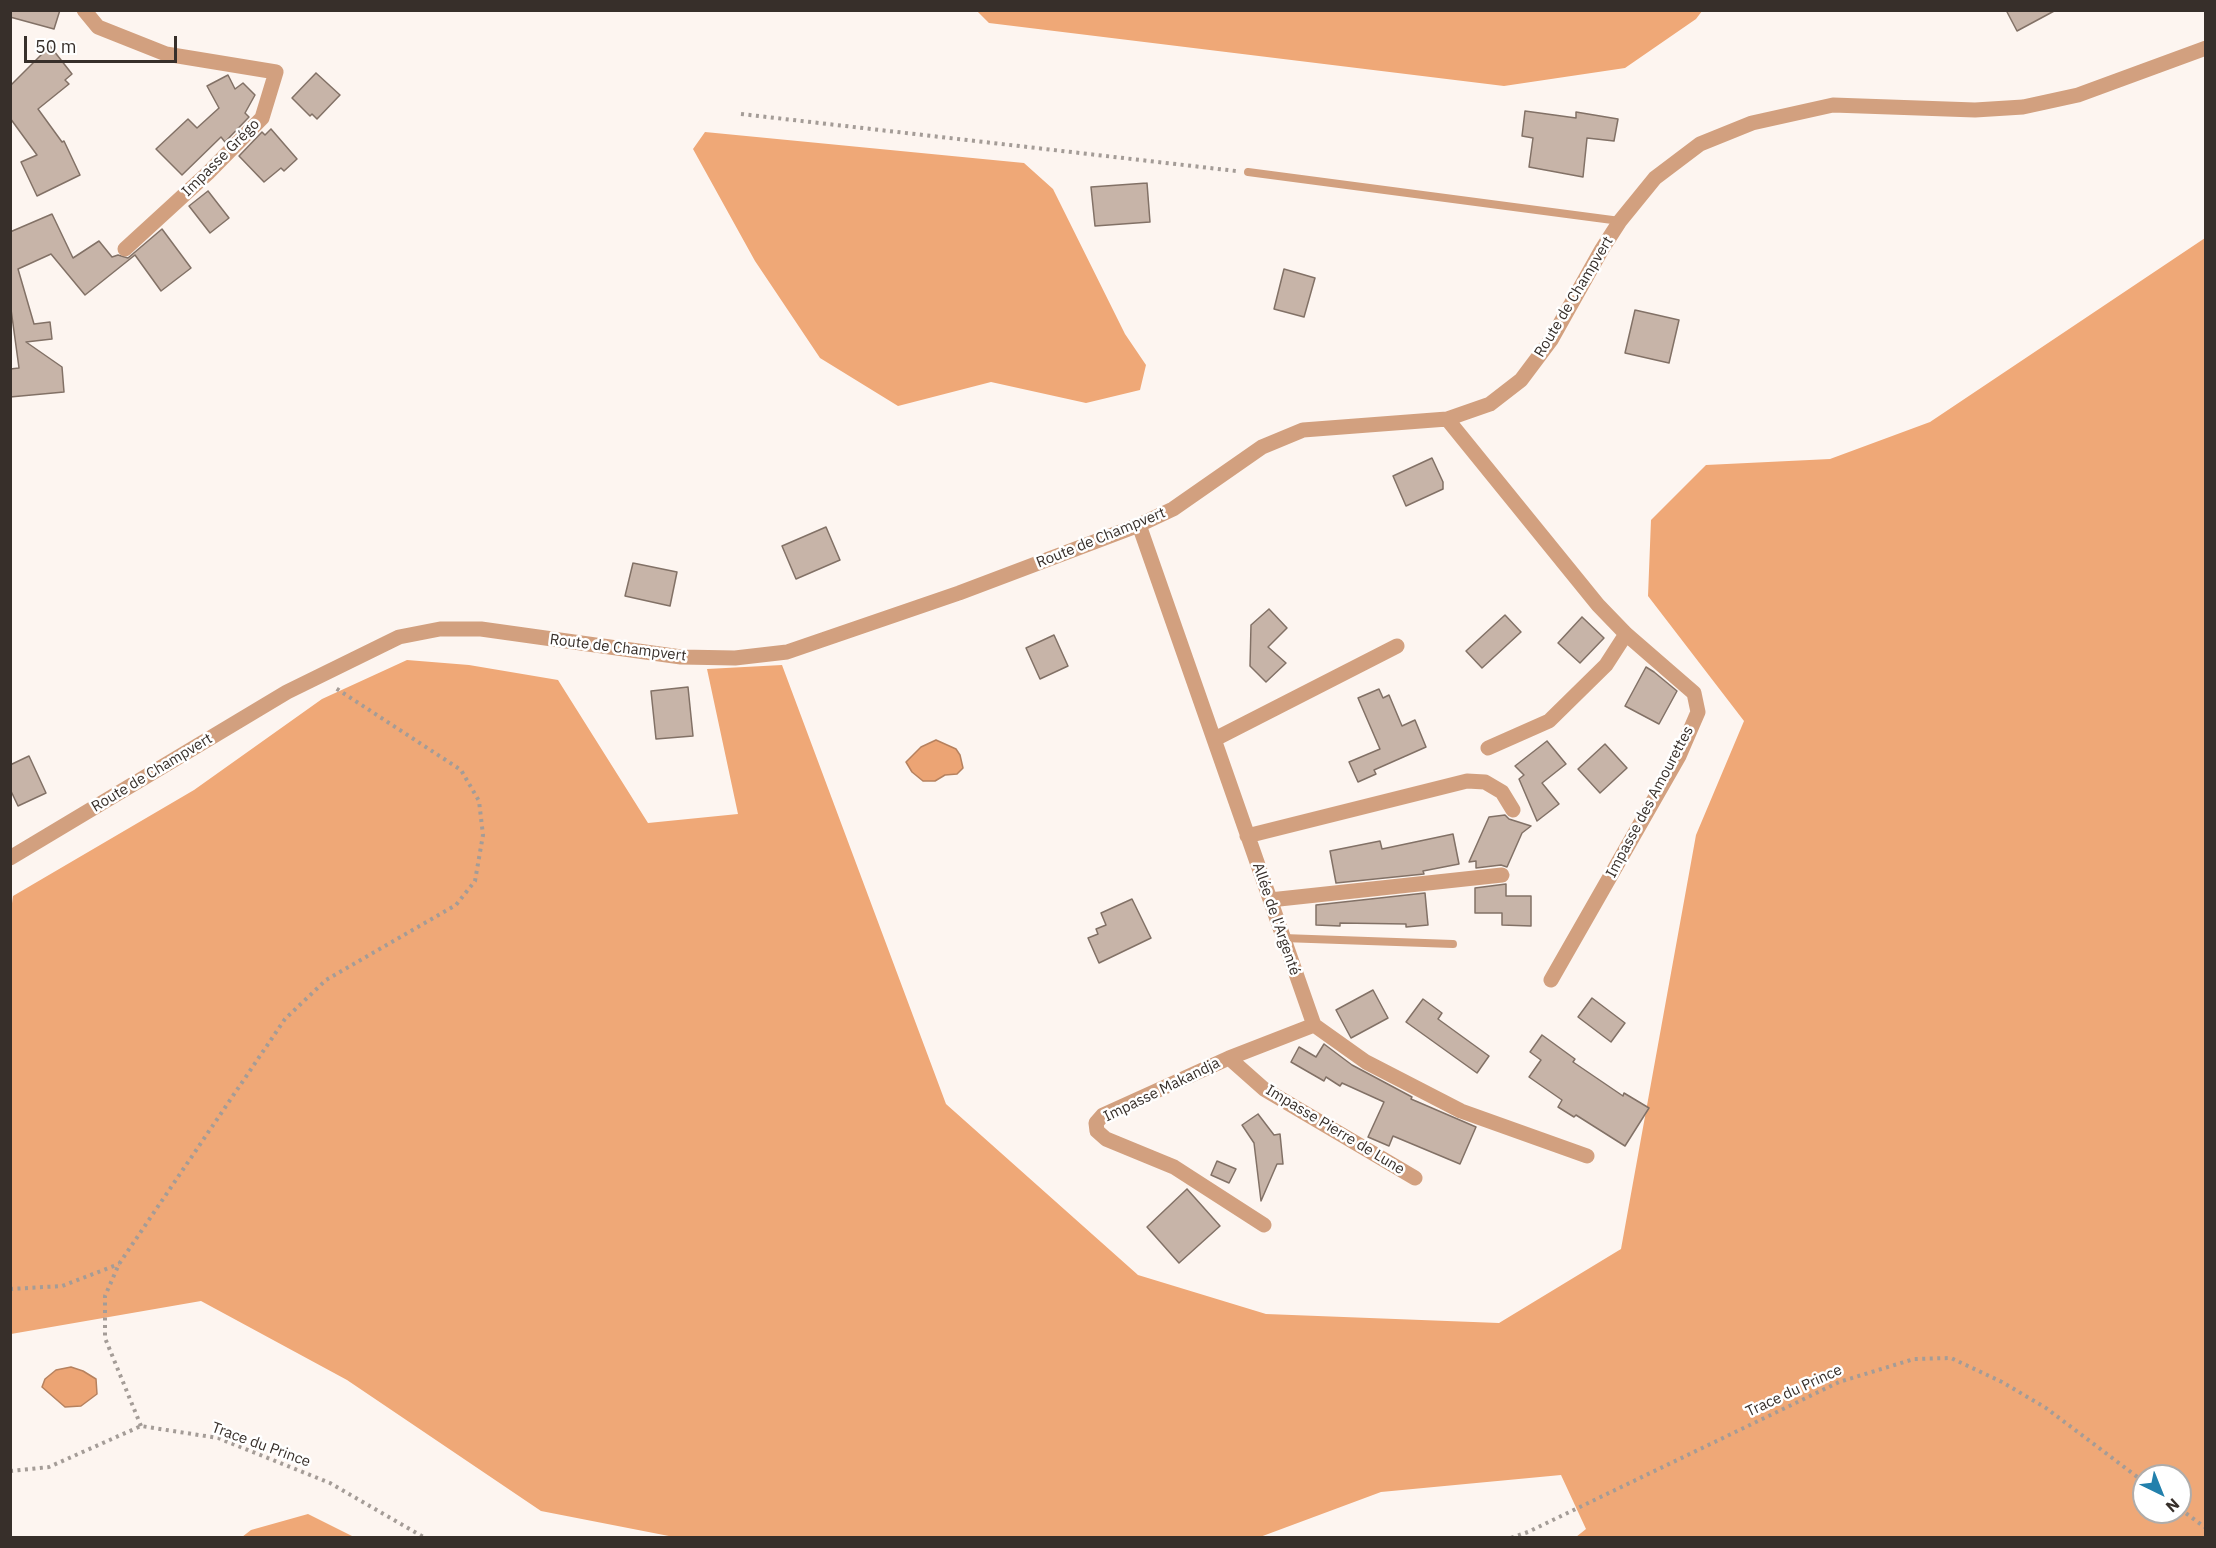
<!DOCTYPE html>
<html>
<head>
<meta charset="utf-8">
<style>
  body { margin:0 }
  #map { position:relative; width:2216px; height:1548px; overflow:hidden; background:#fdf5f0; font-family:"IBM Plex Sans",sans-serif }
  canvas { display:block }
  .frame { position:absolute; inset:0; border:12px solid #372f2a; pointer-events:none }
  .north { position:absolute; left:2132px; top:1464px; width:60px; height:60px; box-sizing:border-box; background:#fff; border:2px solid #afacaa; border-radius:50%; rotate:137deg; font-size:16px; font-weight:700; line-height:24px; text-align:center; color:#372f2a }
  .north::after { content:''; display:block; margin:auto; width:21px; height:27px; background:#2280ac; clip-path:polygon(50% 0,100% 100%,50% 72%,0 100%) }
  .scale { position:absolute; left:24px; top:36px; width:153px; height:27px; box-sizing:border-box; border:3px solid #372f2a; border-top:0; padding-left:8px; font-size:18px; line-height:21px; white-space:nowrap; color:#372f2a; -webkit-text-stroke:4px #fff; paint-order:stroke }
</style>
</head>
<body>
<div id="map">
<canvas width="2216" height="1548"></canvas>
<div class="frame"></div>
<div class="north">N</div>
<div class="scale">50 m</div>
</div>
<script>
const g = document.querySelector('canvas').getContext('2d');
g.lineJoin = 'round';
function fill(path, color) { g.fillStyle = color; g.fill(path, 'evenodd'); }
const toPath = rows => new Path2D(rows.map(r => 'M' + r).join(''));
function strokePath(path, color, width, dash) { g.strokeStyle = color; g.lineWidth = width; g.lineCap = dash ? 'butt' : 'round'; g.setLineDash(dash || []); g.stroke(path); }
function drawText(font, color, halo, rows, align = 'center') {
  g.font = font + ' "IBM Plex Sans",sans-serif'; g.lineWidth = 5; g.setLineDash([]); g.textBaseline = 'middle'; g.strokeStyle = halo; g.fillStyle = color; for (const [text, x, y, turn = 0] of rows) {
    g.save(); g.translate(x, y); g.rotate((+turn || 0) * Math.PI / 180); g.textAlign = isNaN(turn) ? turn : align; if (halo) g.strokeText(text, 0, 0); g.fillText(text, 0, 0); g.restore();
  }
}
fill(toPath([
  [977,11,1702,11,1696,19,1625,68,1504,86,989,23],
  [705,132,1024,163,1053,189,1125,334,1146,365,1140,390,1086,403,991,382,898,406,820,358,755,261,693,149],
  [2205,238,2205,1537,1576,1537,1586,1529,1561,1475,1381,1492,1260,1537,674,1537,541,1511,347,1380,201,1301,11,1334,10,918,13,896,194,790,322,699,407,660,469,665,558,680,648,823,738,814,707,669,782,665,946,1104,1138,1275,1266,1314,1499,1323,1621,1249,1696,835,1744,721,1648,596,1651,520,1706,465,1830,459,1930,422],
  [2144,1476,2180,1476,2180,1512,2144,1512],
  [308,1514,354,1537,242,1537,251,1530]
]), '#efa877');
const water = toPath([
  [936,740,956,749,960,755,963,768,957,774,945,775,935,781,923,781,912,772,906,762,921,747,936,740],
  [71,1367,83,1371,96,1379,97,1394,81,1406,65,1407,42,1387,45,1379,56,1370,71,1367]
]);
fill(water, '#eca474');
strokePath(water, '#b6815e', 1.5);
const building = toPath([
  [10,10,60,10,54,29,10,17,10,10],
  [2006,10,2056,10,2017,31,2006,10],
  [50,46,72,74,65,80,69,84,38,109,62,142,64,141,80,175,37,196,21,162,37,155,10,118,10,86,50,46],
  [316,73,340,95,317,119,312,114,310,116,292,98,316,73],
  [228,75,235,89,243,83,255,95,245,113,249,117,225,142,221,137,182,175,156,149,188,119,197,128,219,108,207,86,228,75],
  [1525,111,1576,118,1576,112,1618,119,1614,141,1587,138,1583,177,1529,167,1533,138,1522,136,1525,111],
  [271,129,297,159,284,171,281,168,264,182,239,156,262,132,265,135,271,129],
  [1147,183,1150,222,1095,226,1091,187,1147,183],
  [208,191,229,218,210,233,189,206,208,191],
  [52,214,73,258,99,241,112,257,118,255,128,258,162,229,191,268,161,291,135,255,85,295,51,254,18,269,34,324,50,322,52,339,26,342,62,367,64,392,10,397,10,369,19,368,10,302,10,232,52,214],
  [1284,269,1315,278,1304,317,1274,309,1284,269],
  [1635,310,1679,320,1669,363,1625,353,1635,310],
  [1432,458,1443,482,1443,489,1406,506,1393,476,1432,458],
  [826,527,840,560,796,579,782,546,826,527],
  [633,563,677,572,670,606,625,596,633,563],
  [1269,609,1287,628,1268,647,1286,663,1266,682,1250,666,1251,625,1269,609],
  [1505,615,1521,632,1482,668,1466,651,1505,615],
  [1582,617,1604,638,1580,663,1558,643,1582,617],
  [1054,635,1068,666,1040,679,1026,648,1054,635],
  [1646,667,1654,672,1677,691,1659,724,1625,706,1646,667],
  [688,687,693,736,656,739,651,691,688,687],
  [1379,689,1383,698,1389,695,1402,726,1415,720,1426,747,1374,770,1376,774,1358,782,1349,762,1380,749,1358,698,1379,689],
  [1547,741,1566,764,1542,783,1559,804,1537,821,1519,779,1524,775,1515,766,1547,741],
  [1605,744,1627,768,1600,793,1578,769,1605,744],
  [29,756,46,793,18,806,10,789,10,765,29,756],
  [1505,815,1509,819,1531,826,1522,833,1507,867,1501,865,1476,868,1476,861,1469,862,1489,817,1505,815],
  [1453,834,1459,864,1423,871,1424,874,1336,883,1330,851,1380,841,1382,849,1453,834],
  [1506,884,1506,896,1531,896,1531,926,1502,925,1502,913,1475,913,1475,888,1506,884],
  [1425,893,1428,925,1406,927,1406,924,1340,923,1340,926,1316,925,1316,905,1425,893],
  [1132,899,1151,938,1099,963,1088,938,1098,934,1096,929,1106,925,1101,913,1132,899],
  [1373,990,1388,1018,1351,1038,1336,1010,1373,990],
  [1592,998,1625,1023,1611,1042,1578,1017,1592,998],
  [1423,999,1442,1013,1438,1019,1489,1056,1477,1073,1406,1022,1423,999],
  [1542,1035,1575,1059,1573,1062,1623,1096,1624,1093,1649,1108,1625,1146,1576,1115,1574,1117,1558,1107,1562,1100,1529,1077,1541,1060,1530,1052,1542,1035],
  [1324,1044,1352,1065,1412,1097,1411,1099,1476,1127,1460,1164,1393,1136,1389,1146,1368,1137,1384,1102,1342,1083,1340,1086,1326,1077,1324,1081,1291,1062,1299,1047,1316,1057,1324,1044],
  [1258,1114,1274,1135,1280,1134,1283,1164,1277,1164,1261,1201,1254,1143,1242,1125,1258,1114],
  [1217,1161,1236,1169,1229,1183,1211,1175,1217,1161],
  [1187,1189,1220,1226,1179,1263,1147,1227,1187,1189]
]);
fill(building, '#c7b4a8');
strokePath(building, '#827166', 1.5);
strokePath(toPath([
  [741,114,1236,171],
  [10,1289,62,1286,119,1264],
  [141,1426,105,1338,105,1296,119,1264,285,1019,326,980,456,905,475,881,483,835,479,801,461,770,334,687],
  [10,1471,49,1467,141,1426,218,1438,330,1483,425,1538],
  [2180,1509,2206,1528],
  [1511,1538,1528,1532,1839,1382,1914,1359,1951,1358,2002,1382,2046,1408,2144,1482]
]), '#a49c97', 4, [3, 4.5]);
strokePath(toPath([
  [1248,172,1620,221],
  [1283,938,1453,944]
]), '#d2a07f', 8);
strokePath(toPath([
  [84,10,98,27,166,54,276,72,262,118,208,173,125,249],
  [1447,419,1598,605,1626,634,1694,693,1698,712,1679,756,1551,980],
  [1139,525,1314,1025,1366,1062,1461,1111,1587,1156],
  [1215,739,1397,646],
  [1488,748,1549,721,1606,665,1626,634],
  [1247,836,1467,781,1485,782,1502,792,1513,810],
  [10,858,287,692,399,637,440,629,481,629,681,657,735,658,787,652,959,593,1139,525,1173,509,1262,447,1303,430,1447,419,1490,404,1521,380,1551,340,1602,249,1620,221,1655,178,1700,144,1752,123,1833,105,1975,110,2023,107,2078,95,2206,48],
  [1270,900,1502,875],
  [1229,1058,1264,1089,1415,1178],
  [1264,1225,1174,1167,1106,1139,1097,1131,1096,1123,1103,1115,1229,1058,1314,1025]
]), '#d2a07f', 15);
drawText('15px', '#372f2a', '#fff', [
  ["Impasse Grégo",221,158,-45],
  ["Route de Champvert",1574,297,-59],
  ["Route de Champvert",1101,538,-22],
  ["Route de Champvert",618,648,7],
  ["Route de Champvert",152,773,-31],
  ["Impasse des Amourettes",1650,802,-62],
  ["Allée de l'Argenté",1276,919,71],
  ["Impasse Makandja",1162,1090,-26],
  ["Impasse Pierre de Lune",1335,1130,31],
  ["Trace du Prince",1794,1391,-25],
  ["Trace du Prince",261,1445,20]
]);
</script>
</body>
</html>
